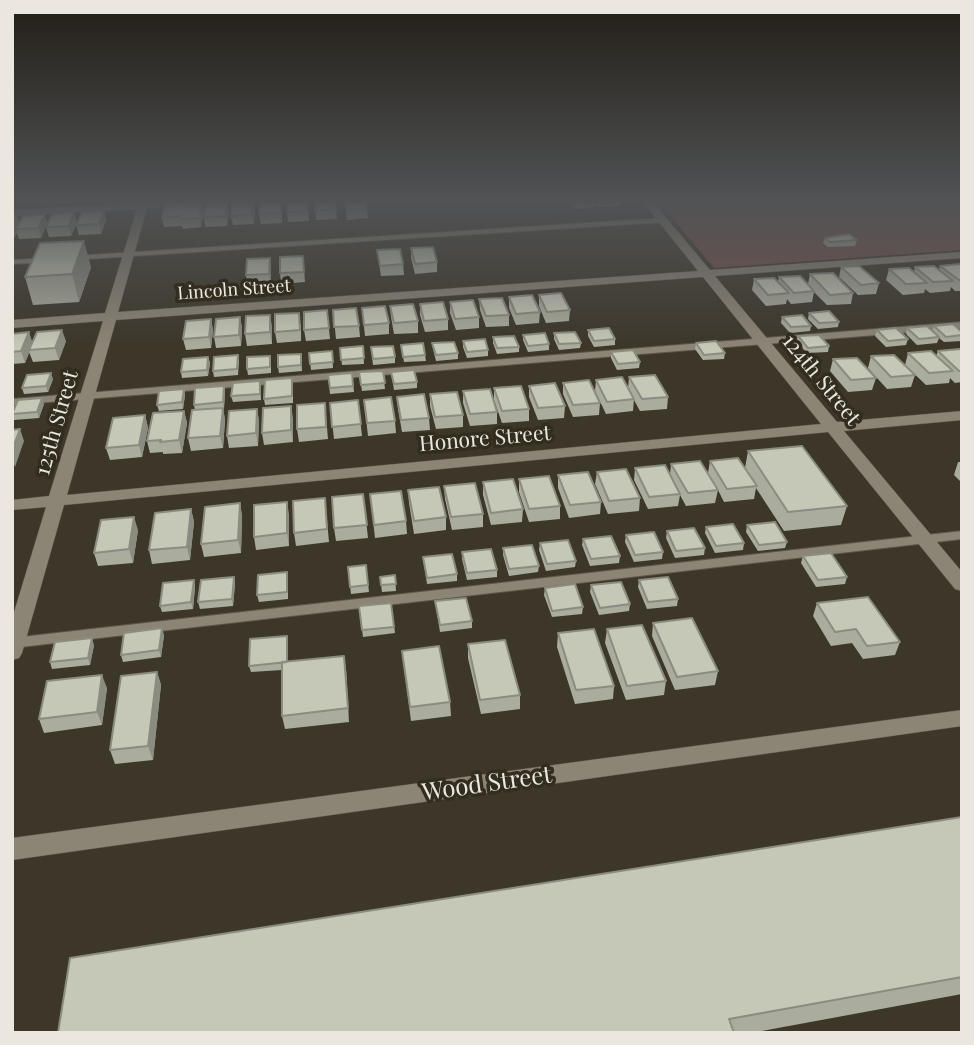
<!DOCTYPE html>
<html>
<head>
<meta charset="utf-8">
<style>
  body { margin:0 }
  #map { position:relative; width:974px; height:1045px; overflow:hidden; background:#3d372a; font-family:"Playfair Display",serif }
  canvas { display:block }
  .frame { position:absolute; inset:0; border:14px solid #ebe7df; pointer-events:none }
</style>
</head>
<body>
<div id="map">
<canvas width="974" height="1045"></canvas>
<div class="frame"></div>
</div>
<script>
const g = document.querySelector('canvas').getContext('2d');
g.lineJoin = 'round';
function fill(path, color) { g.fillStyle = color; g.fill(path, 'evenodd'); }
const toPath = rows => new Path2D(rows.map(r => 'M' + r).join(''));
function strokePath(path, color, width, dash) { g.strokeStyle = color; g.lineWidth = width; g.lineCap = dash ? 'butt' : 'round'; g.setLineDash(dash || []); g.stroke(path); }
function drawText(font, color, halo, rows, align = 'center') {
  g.font = font + ' "Playfair Display",serif'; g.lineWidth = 7; g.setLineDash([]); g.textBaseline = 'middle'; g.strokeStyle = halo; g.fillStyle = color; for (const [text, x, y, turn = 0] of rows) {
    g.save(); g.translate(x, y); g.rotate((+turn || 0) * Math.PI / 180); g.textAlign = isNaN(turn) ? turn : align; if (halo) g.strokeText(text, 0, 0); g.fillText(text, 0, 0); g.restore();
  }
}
fill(toPath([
  [658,201,962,201,962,250,714,268]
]), '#73504a');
const service = toPath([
  [663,218,667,220,666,222,72,260,68,258,72,256,663,218],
  [47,258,51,260,50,262,12,264,12,260,47,258],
  [962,322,962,328,12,405,12,399,962,322],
  [962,531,962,539,12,648,12,638,962,531]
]);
const minor = toPath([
  [225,201,220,204,147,208,118,312,698,271,642,201,652,201,710,270,962,252,962,258,715,276,837,422,962,411,962,420,844,431,962,572,962,591,955,589,828,432,64,505,22,653,19,658,12,660,12,619,46,507,12,510,12,500,49,496,103,321,12,328,12,320,105,313,137,209,12,216,12,210,173,201,225,201],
  [703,277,821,424,67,495,116,320,703,277],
  [962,710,962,726,12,860,12,838,962,710]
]);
strokePath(service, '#5c564b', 2);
strokePath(minor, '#5c564b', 1);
fill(service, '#8c8576');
fill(minor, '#8c8576');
fill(toPath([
  [308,201,309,221,288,222,287,212],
  [315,201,335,201,337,219,316,220],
  [345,201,367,209,368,218,347,220],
  [569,201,621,201,620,206,599,207,596,202,596,207,575,209],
  [227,203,229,212,227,226,205,227,204,217],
  [282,209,282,223,261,224,259,214],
  [104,211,106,220,101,234,79,235,76,225],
  [204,211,201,227,183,229,182,226,164,227,162,218],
  [255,211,254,224,233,225,231,216],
  [74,212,77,222,71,236,49,237,46,227],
  [45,214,41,238,19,239,17,233,12,240,12,217,19,222],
  [825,238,857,240,855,246,828,247,823,243],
  [411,248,437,262,437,272,415,274,411,258],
  [377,250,403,264,404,275,381,276],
  [303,256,305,282,281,284,280,273],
  [270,258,271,268,271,284,247,286,246,275],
  [940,266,962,266,962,291,955,291,951,287,950,291,930,293,925,289,924,293,903,295,886,280,889,269,914,272,915,267,939,270],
  [91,267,79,302,33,305,25,277],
  [841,267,879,283,876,294,858,295,839,277],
  [810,274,853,293,851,304,827,305,814,292,812,302,791,304,787,299,786,304,766,306,752,290,754,279,778,282,779,277,808,284],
  [539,295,570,310,569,321,546,323,539,306],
  [509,297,540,312,539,323,516,325,509,308],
  [479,299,509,315,509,326,486,327,480,310],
  [450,302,479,317,479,328,456,330,450,313],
  [420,304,448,319,448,330,425,332,420,315],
  [390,306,418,321,418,333,394,334,391,317],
  [362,308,389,323,389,334,365,336],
  [327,310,330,339,306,341,304,330],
  [333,310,359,326,360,337,336,339],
  [809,313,839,322,838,327,818,329,808,319],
  [240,317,242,328,241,346,216,348,214,337],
  [782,317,811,326,810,331,790,333,781,323],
  [211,319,213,330,211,348,186,350,183,339],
  [301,324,301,341,277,343,275,332],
  [272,326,272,344,247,346,245,334],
  [934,326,962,332,962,341,944,342,939,338,937,343,917,345,906,334,907,328,932,331],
  [588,330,615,339,615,345,594,347,588,336],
  [877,330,908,339,906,345,886,347,875,336],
  [29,332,32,343,66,341,59,360,33,362,29,352,25,363,12,364,12,334],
  [554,333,581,343,580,348,559,350,554,339],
  [523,335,549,344,549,350,528,352,523,340],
  [798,336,829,346,828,352,807,353,797,342],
  [493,337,519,347,519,352,497,354,493,343],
  [463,341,488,350,488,356,467,358,463,347],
  [432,343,458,353,458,359,436,361,433,349],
  [696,343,725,353,724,359,703,360,695,349],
  [401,345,425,355,426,361,404,362],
  [363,346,364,364,342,365,340,348],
  [371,347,395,357,395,363,373,365],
  [332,351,333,368,311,370,309,353],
  [938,351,962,351,962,382,955,383,950,378,949,383,926,385,905,365,908,353,936,356],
  [611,352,640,362,639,368,617,370,611,358],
  [301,354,302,371,279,373,278,367],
  [238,355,239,361,238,375,214,377,213,371],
  [871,356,915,375,911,387,887,389,868,368],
  [208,357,210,363,208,376,182,378,181,372],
  [833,359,876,378,872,390,848,392,830,371],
  [271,361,271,373,248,375,247,369],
  [383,371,385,389,362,391,359,372],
  [391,372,417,382,417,388,394,390],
  [352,373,354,392,330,394,328,375],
  [629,377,668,397,667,409,640,411,628,389],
  [53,379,48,392,24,394,22,388],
  [596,380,634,399,633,411,606,414,595,391],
  [260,381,261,400,233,402,231,396],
  [563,383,600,403,599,415,573,417,563,394],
  [293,384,293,403,265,405,264,399],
  [224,386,225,392,224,408,223,408,225,420,223,448,191,451,188,438,195,410,194,405],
  [529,386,565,406,564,418,538,420,529,397],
  [494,388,529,409,529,421,502,423,494,400],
  [184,389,185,395,183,409,159,411,157,405],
  [463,391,497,412,497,424,470,426,463,403],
  [430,394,463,415,463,427,436,429,430,406],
  [397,397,429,418,430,430,402,432,398,409],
  [358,400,362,436,334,439,330,403],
  [364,400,395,421,396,433,368,436],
  [325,403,328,439,299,442,297,429],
  [44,404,39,418,14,420,12,414],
  [257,409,259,421,258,446,229,448,227,436],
  [184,411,187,423,182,453,163,454,163,452,150,453,147,441],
  [145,415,148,428,142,457,110,460,106,448],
  [293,418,293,442,264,445,262,433],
  [748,451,847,506,841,525,784,531,756,488,754,499,724,502,718,490,715,503,686,506,680,495,678,506,648,509,634,480,635,468,670,475,671,464,708,473,710,461,745,468],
  [958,462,962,462,962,483,954,475],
  [597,472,640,498,639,511,608,514,595,484],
  [558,475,601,502,600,514,569,518,558,488],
  [519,479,560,506,560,519,529,522,519,492],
  [483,482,523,509,522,522,491,525,483,495],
  [444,486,483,514,483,527,452,530,445,499],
  [408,490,446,517,446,530,414,534,409,503],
  [363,494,368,538,336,541,334,528],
  [370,494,406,521,407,534,375,538],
  [325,498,329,542,296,546,294,533],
  [240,503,242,516,241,553,204,557,201,544],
  [191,509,194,522,190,560,152,564,149,550],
  [289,514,289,546,256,550,254,537],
  [747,525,787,542,785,548,758,551,746,532],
  [706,527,744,543,743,550,715,553,705,533],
  [138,530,133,563,98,566,94,553],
  [667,531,705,548,704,555,675,558,666,538],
  [626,535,663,552,662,559,634,562,625,542],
  [583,539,620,556,619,563,590,566,582,545],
  [540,543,576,561,575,567,546,571,539,550],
  [503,548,539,566,538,572,509,576,503,555],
  [462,552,497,570,497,577,467,580,462,559],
  [803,556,847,577,845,584,816,587,801,563],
  [423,557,457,574,457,581,427,584],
  [366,565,369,592,351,594,348,567],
  [395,575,396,591,382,592,380,577],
  [234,577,235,584,233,606,200,609,198,602],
  [288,578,288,599,259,602,257,595],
  [194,580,195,587,193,609,162,612,160,606],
  [639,580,678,599,677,606,647,609,638,587],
  [591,585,630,604,629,611,599,615,590,592],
  [545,588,583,607,582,614,552,617,544,595],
  [435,601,472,621,472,628,440,632],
  [391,603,395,633,363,637,359,606],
  [817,603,900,642,895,655,863,659,852,643,831,646,813,616],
  [653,623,718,671,715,685,675,690,652,636],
  [607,629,666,681,664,695,626,700,605,643],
  [558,633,614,686,613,699,575,704,557,647],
  [164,635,161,657,123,662,121,655],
  [288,642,288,662,346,669,349,722,285,729,282,716,282,670,251,672,249,666],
  [468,644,520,695,520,709,481,714,468,658],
  [94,645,90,665,52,669,50,662],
  [402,651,450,702,451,716,411,721],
  [157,672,161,685,153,760,115,764,110,750],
  [107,688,102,725,44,733,39,719],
  [962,817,962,994,751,1033,58,1033]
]), '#aaac9d');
fill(toPath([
  [253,201,255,211,254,224,252,214],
  [202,202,204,211,201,227,199,218],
  [227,203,229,212,227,226,226,216],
  [104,211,106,220,101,234,99,224],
  [74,212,77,222,71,236,69,226],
  [45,214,47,224,41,238,38,228],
  [17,216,20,226,16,229,17,233,13,240,12,226],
  [84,241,91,267,79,302,72,274],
  [270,258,271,268,271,284,269,274],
  [270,315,272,326,272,344,270,332],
  [240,317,242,328,241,346,239,335],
  [211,319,213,330,211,348,209,337],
  [62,330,66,341,59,360,55,348],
  [29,332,33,344,25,363,21,351],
  [208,357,210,363,208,376,207,370],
  [51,373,53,379,48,392,46,386],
  [224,386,225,392,224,408,223,402],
  [184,389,185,395,183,409,182,402],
  [42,398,44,404,39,418,37,412],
  [291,406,293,418,293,442,291,430],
  [223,408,225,420,223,448,220,436],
  [257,409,259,421,258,446,256,433],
  [184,411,187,423,182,453,179,440],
  [145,415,148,428,142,457,139,445],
  [20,429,24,441,15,467,12,460,12,450],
  [287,502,289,514,289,546,287,533],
  [240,503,242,516,241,553,238,540],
  [191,509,194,522,190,560,187,547],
  [134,517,138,530,133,563,129,549],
  [234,577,235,584,233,606,232,599],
  [194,580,195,587,193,609,191,602],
  [162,628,164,635,161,657,159,650],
  [92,638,94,645,90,665,88,658],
  [344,656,346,669,349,722,348,708],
  [157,672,161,685,153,760,148,746],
  [102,675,107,688,102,725,97,712]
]), '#8b8c80');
const building = toPath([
  [253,201,252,214,231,216,232,202,253,201],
  [260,201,281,201,281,213,259,214,260,201],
  [287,201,308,201,308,211,287,212,287,201],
  [315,201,335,201,336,209,315,211,315,201],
  [345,201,366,201,367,209,347,210,345,201],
  [202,202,199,218,181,219,181,216,162,218,165,204,202,202],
  [227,203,226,216,204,217,206,204,227,203],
  [104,211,99,224,76,225,82,212,104,211],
  [74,212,69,226,46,227,52,214,74,212],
  [45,214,38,228,16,229,23,216,45,214],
  [17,216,12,226,12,217,17,216],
  [849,234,857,240,830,242,825,238,849,234],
  [84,241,72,274,25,277,40,243,84,241],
  [433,247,437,262,415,264,411,248,433,247],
  [400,249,403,264,380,266,377,250,400,249],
  [303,256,304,272,280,273,280,257,303,256],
  [270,258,269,274,246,275,247,259,270,258],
  [960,264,962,266,962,280,959,280,940,266,960,264],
  [859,266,879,283,861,285,841,267,859,266],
  [934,266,953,281,933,282,915,267,934,266],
  [909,268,927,283,906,284,889,269,909,268],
  [833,273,853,293,830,295,810,274,833,273],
  [800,276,814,291,794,293,779,277,800,276],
  [774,278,789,293,768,295,754,279,774,278],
  [561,293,570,310,547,312,539,295,561,293],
  [532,295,540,312,516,314,509,297,532,295],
  [502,298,509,315,486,316,479,299,502,298],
  [473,300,479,317,455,319,450,302,473,300],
  [443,302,448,319,424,321,420,304,443,302],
  [413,304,418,321,394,323,390,306,413,304],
  [385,306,389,323,364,325,362,308,385,306],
  [356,308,359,326,334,327,333,310,356,308],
  [327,310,329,328,304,330,304,312,327,310],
  [829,311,839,322,819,323,809,313,829,311],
  [299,313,300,330,275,332,275,314,299,313],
  [270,315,270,332,245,334,246,316,270,315],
  [802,315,811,326,791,327,782,317,802,315],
  [240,317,239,335,214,337,216,319,240,317],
  [211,319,209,337,183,339,186,321,211,319],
  [953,324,962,332,962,335,946,337,934,326,953,324],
  [927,326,939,337,919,339,907,328,927,326],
  [609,328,615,339,594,341,588,330,609,328],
  [896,328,908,339,888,341,877,330,896,328],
  [62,330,55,348,29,350,37,332,62,330],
  [29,332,21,351,12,352,12,334,29,332],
  [575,332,581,343,559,344,554,333,575,332],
  [545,333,549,344,528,346,523,335,545,333],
  [819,335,829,346,808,348,798,336,819,335],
  [514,336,519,347,497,348,493,337,514,336],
  [485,339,488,350,467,352,463,341,485,339],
  [716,341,725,353,704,355,696,343,716,341],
  [454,342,458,353,436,355,432,343,454,342],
  [423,343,425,355,403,357,401,345,423,343],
  [363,346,364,358,341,360,340,348,363,346],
  [393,346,395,357,373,359,371,347,393,346],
  [960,349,962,351,962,371,959,371,938,351,960,349],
  [633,350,640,362,618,364,611,352,633,350],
  [332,351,333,362,310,364,309,353,332,351],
  [931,351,953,371,929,373,908,353,931,351],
  [301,354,301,365,278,367,278,355,301,354],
  [238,355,237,369,213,371,214,357,238,355],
  [894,355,915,375,891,377,871,356,894,355],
  [270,356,270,367,247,369,247,357,270,356],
  [208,357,207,370,181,372,183,359,208,357],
  [857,358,876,378,851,380,833,359,857,358],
  [414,370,417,382,394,384,391,372,414,370],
  [383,371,385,383,361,385,359,372,383,371],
  [51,373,46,386,22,388,27,375,51,373],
  [352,373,353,386,330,388,328,375,352,373],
  [655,375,668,397,642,399,629,377,655,375],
  [622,377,634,399,607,402,596,380,622,377],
  [292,378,292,396,264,399,265,380,292,378],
  [589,380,600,403,573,405,563,383,589,380],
  [260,381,260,394,231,396,233,383,260,381],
  [555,383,565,406,538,408,529,386,555,383],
  [224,386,223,402,194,405,195,388,224,386],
  [521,386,529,409,502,411,494,388,521,386],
  [184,389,182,402,157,405,159,391,184,389],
  [490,389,497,412,470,414,463,391,490,389],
  [457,392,463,415,435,417,430,394,457,392],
  [424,394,429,418,401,420,397,397,424,394],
  [391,397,395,421,367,423,364,400,391,397],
  [42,398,37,412,12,414,18,400,42,398],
  [358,400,361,424,332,427,330,403,358,400],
  [325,403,326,427,297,429,297,405,325,403],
  [291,406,291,430,262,433,263,408,291,406],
  [223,408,220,436,188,438,192,410,223,408],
  [257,409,256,433,227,436,229,411,257,409],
  [184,411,179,440,160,442,161,440,147,441,153,413,184,411],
  [145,415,139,445,106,448,113,418,145,415],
  [20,429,12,450,12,430,20,429],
  [802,446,847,506,788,512,748,451,802,446],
  [738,458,757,486,727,489,710,461,738,458],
  [700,461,718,490,688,493,671,464,700,461],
  [665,465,680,494,649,497,635,468,665,465],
  [626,469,640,498,609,501,597,472,626,469],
  [588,472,601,502,570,505,558,475,588,472],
  [549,476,560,506,529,509,519,479,549,476],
  [513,479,523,509,491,513,483,482,513,479],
  [475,483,483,514,451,517,444,486,475,483],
  [439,487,446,517,414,521,408,490,439,487],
  [401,491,406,521,374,525,370,494,401,491],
  [363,494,367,525,334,528,332,497,363,494],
  [325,498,327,529,294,533,293,501,325,498],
  [287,502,287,533,254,537,254,505,287,502],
  [240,503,238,540,201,544,205,507,240,503],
  [191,509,187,547,149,550,155,513,191,509],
  [134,517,129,549,94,553,101,520,134,517],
  [775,522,787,542,759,545,747,525,775,522],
  [733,524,744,543,716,546,706,527,733,524],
  [694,528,705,548,676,551,667,531,694,528],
  [654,532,663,552,635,555,626,535,654,532],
  [611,536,620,556,591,559,583,539,611,536],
  [568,540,576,561,547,564,540,543,568,540],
  [532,545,539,566,509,569,503,548,532,545],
  [491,549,497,570,467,573,462,552,491,549],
  [831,553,847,577,818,580,803,556,831,553],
  [452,554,457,574,427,578,423,557,452,554],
  [366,565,368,585,350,587,348,567,366,565],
  [287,572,287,592,257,595,258,575,287,572],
  [395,575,396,584,381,585,380,577,395,575],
  [234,577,232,599,198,602,201,580,234,577],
  [668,577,678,599,648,602,639,580,668,577],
  [194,580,191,602,160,606,163,583,194,580],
  [621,582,630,604,600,608,591,585,621,582],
  [575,584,583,607,552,611,545,588,575,584],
  [868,597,900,642,867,646,856,629,835,632,817,603,868,597],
  [466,598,472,621,440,625,435,601,466,598],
  [391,603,394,627,362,630,359,606,391,603],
  [692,618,718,671,677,677,653,623,692,618],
  [642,625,666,681,627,686,607,629,642,625],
  [162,628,159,650,121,655,124,633,162,628],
  [594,629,614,686,576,690,558,633,594,629],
  [287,636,287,662,249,666,250,639,287,636],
  [92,638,88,658,50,662,55,642,92,638],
  [505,640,520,695,480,700,468,644,505,640],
  [439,646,450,702,410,707,402,651,439,646],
  [344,656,348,708,282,716,282,662,344,656],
  [157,672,148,746,110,750,121,676,157,672],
  [102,675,97,712,39,719,47,681,102,675],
  [962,817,962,977,729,1019,734,1033,58,1033,70,958,962,817]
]);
fill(building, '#c6c8b7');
strokePath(building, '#8b8c80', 2);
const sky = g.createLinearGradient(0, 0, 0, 347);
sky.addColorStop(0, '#221e17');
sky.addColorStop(0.58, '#515355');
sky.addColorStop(1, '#51535500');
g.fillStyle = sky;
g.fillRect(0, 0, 974, 347);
drawText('18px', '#ebe7df', '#332d20', [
  ["Lincoln Street",234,290,-4]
]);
drawText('21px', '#ebe7df', '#332d20', [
  ["124th Street",821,380,51],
  ["125th Street",57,423,-74],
  ["Honore Street",485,439,-5]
]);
drawText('24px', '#ebe7df', '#332d20', [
  ["Wood Street",487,784,-8]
]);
</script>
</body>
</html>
